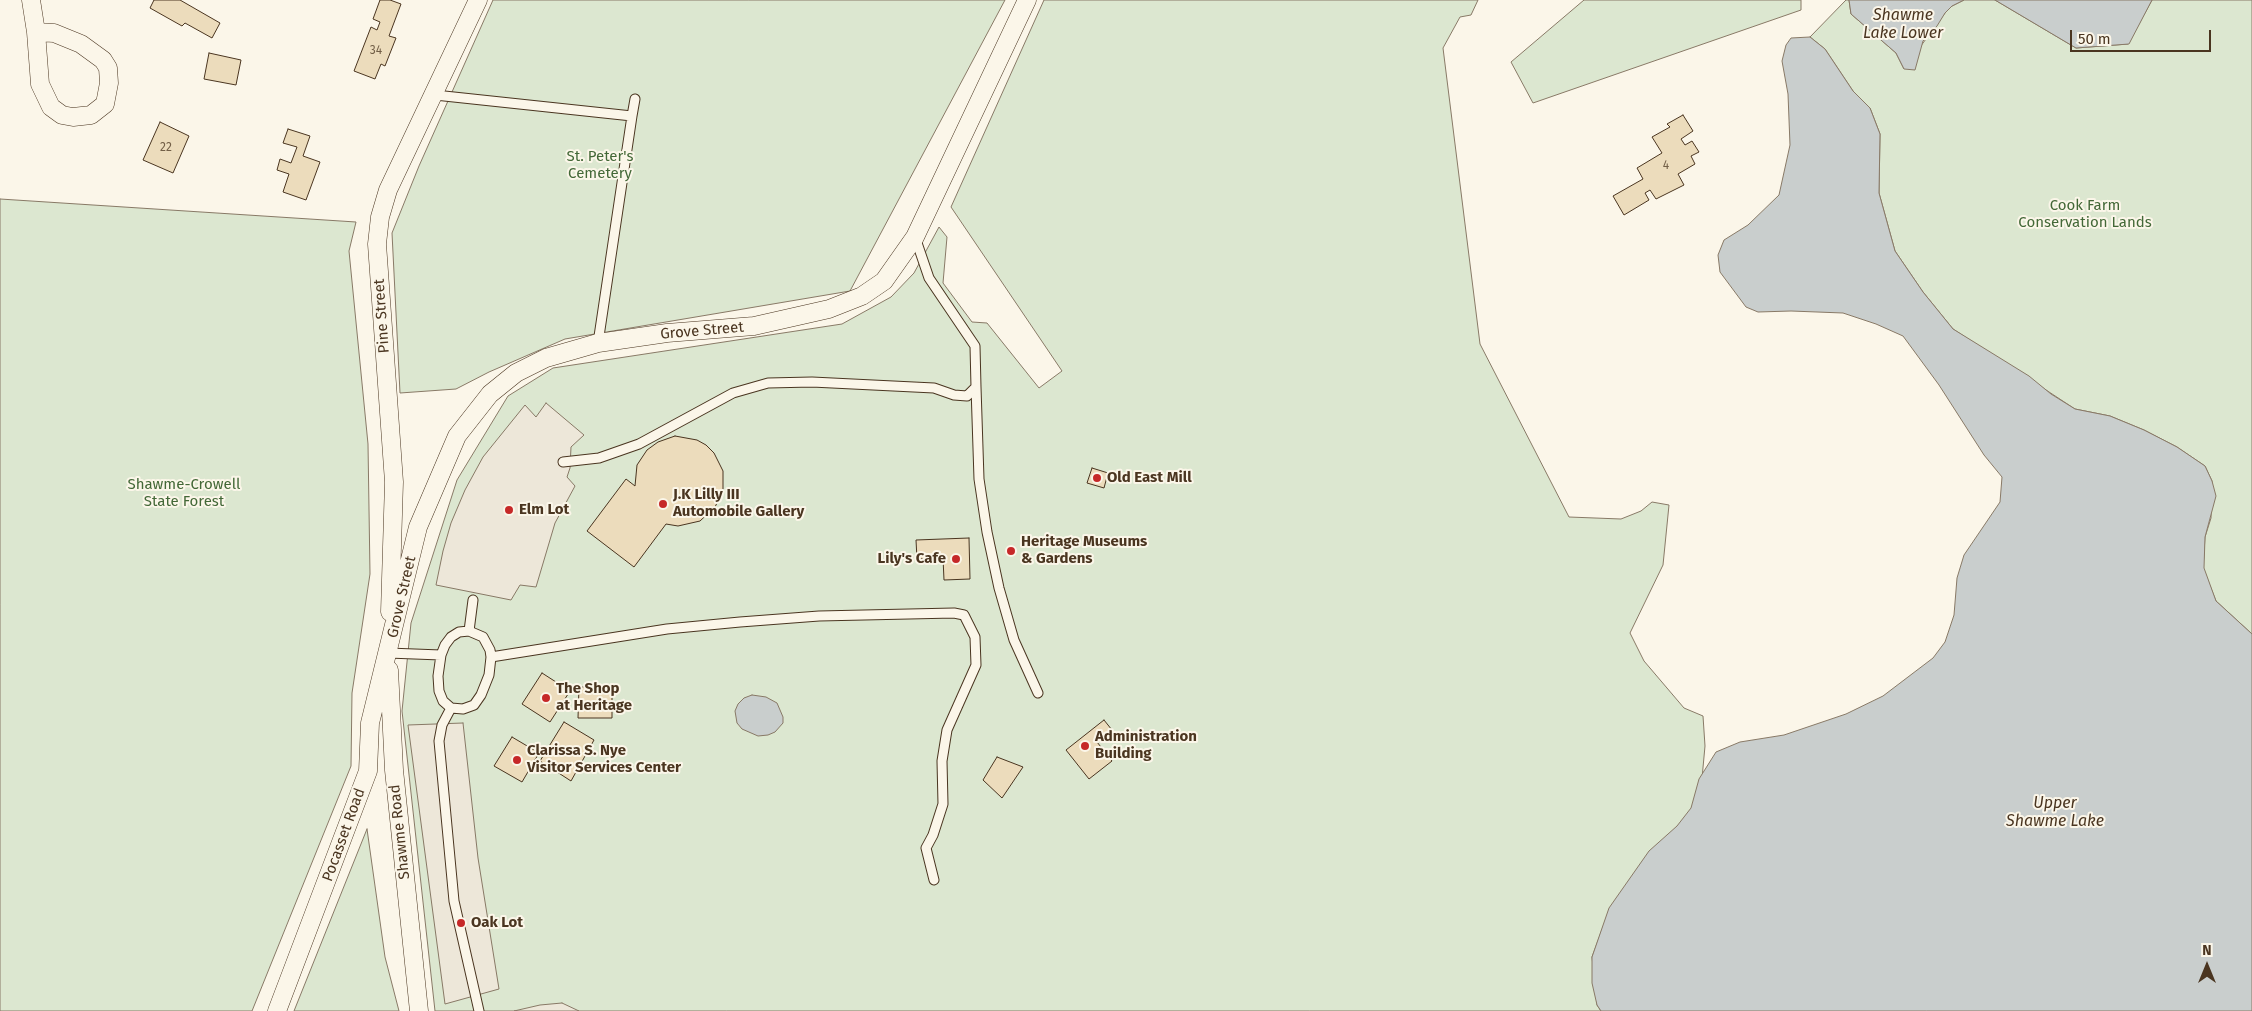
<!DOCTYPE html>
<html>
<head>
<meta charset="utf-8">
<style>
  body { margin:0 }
  #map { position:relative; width:2252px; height:1011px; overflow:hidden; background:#fbf6e9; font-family:"Fira Sans",sans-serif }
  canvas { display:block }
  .north { position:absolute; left:2182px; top:941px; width:50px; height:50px; -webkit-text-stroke:4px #fbf6e9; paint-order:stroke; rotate:0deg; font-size:14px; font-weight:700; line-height:20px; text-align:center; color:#4a3520 }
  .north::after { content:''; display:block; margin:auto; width:18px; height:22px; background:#4a3520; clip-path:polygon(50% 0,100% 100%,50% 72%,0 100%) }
  .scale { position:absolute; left:2070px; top:30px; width:141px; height:22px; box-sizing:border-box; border:2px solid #4a3520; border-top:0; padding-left:6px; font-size:15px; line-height:18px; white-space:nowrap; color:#4a3520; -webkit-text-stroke:4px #fbf6e9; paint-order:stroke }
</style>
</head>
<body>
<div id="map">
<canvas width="2252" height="1011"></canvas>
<div class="north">N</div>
<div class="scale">50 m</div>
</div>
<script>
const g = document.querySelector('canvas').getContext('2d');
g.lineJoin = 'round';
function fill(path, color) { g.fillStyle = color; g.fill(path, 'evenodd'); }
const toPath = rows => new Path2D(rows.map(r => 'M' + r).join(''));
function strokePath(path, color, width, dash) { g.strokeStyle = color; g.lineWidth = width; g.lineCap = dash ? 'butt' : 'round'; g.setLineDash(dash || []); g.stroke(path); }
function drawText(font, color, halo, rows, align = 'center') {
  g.font = font + ' "Fira Sans",sans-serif'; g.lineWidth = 4; g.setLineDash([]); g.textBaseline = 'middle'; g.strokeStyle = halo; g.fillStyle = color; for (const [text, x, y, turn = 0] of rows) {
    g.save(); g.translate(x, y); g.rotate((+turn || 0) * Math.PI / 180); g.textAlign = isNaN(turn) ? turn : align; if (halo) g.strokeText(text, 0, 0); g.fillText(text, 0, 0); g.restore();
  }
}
const green = toPath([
  [493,0,1005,0,850,291,565,339,489,372,456,389,400,393,392,233,419,166,493,0],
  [1044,0,1478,0,1471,15,1460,17,1443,48,1480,344,1569,517,1621,519,1641,511,1652,502,1669,505,1663,565,1630,633,1644,661,1684,708,1703,716,1705,746,1700,800,1644,886,1603,927,1592,957,1597,1005,1601,1011,435,1011,402,711,411,623,457,480,508,396,553,368,842,324,891,297,914,273,939,227,947,237,943,283,972,322,987,323,1039,388,1062,371,951,207,1044,0],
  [1584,0,1801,0,1801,10,1533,103,1511,62,1584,0],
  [1846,0,1849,0,1851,14,1896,53,1904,69,1945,13,1952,6,1964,0,1995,0,2076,48,2128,44,2152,0,2252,0,2252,634,2216,601,2203,568,2205,537,2211,518,2212,481,2205,466,2177,447,2144,430,2110,416,2075,409,1953,329,1923,292,1895,251,1879,193,1880,134,1870,108,1853,91,1825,49,1810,37,1846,0],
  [0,199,356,222,349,251,368,444,370,574,352,693,351,766,252,1011,0,1011,0,199],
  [367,829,385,957,399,1011,294,1011,367,829]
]);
fill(green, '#dce7d0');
strokePath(green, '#887966', 1);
const parking = toPath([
  [546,403,584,435,571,447,570,468,567,477,575,486,555,523,536,587,520,585,511,600,436,585,443,551,451,523,465,490,483,457,525,405,536,417,546,403],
  [463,723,478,858,499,989,445,1004,408,725,463,723],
  [562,1003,579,1011,514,1011,540,1005,562,1003]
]);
fill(parking, '#ede7d9');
strokePath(parking, '#887966', 1);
const water = toPath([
  [1849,0,1964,0,1952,6,1945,13,1937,26,1923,41,1915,70,1904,69,1896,53,1851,14,1849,0],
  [1995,0,2152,0,2129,44,2076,48,1995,0],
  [1810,37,1825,49,1853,91,1870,108,1880,134,1879,193,1895,251,1923,292,1953,329,2029,376,2051,394,2075,409,2110,416,2144,430,2177,447,2205,466,2212,481,2216,496,2205,537,2204,568,2216,601,2252,634,2252,1011,1601,1011,1597,1005,1592,983,1592,957,1609,908,1649,851,1677,826,1691,808,1699,779,1716,752,1740,742,1784,735,1846,714,1883,696,1933,658,1945,642,1954,615,1957,578,1964,555,2000,502,2002,477,1984,455,1939,385,1903,336,1876,324,1843,313,1791,311,1758,312,1746,307,1720,272,1718,255,1724,240,1748,225,1779,195,1790,145,1788,94,1782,61,1786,45,1791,38,1810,37],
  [752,695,766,697,777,703,783,717,783,723,775,732,768,735,758,736,742,729,737,723,735,711,738,704,744,698,752,695]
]);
fill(water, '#c9cecd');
strokePath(water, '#887966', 1);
const building = toPath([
  [154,0,180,0,220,23,212,38,185,23,182,26,150,8,154,0],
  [380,0,390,0,401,4,389,36,396,38,385,66,381,64,375,79,354,71,371,27,377,30,380,22,373,19,380,0],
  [209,53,241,60,236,85,204,79,209,53],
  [1683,115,1693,131,1681,139,1685,145,1692,141,1699,152,1691,156,1695,164,1678,174,1684,185,1656,199,1650,190,1645,193,1649,200,1624,215,1613,196,1643,179,1637,168,1662,153,1652,137,1670,127,1667,124,1683,115],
  [160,122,189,136,173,173,143,160,160,122],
  [288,129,310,136,303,156,320,162,306,200,283,192,289,174,277,170,280,159,291,163,297,147,283,143,288,129],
  [675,436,697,440,706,445,714,453,723,471,723,491,715,507,700,521,678,526,666,524,634,567,587,531,626,479,635,486,637,465,647,450,658,442,675,436],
  [1092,468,1108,473,1104,488,1087,483,1092,468],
  [969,538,970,579,944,580,943,558,917,559,916,540,969,538],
  [542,673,570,691,550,722,522,704,542,673],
  [579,687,612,687,612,718,578,718,579,687],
  [1104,720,1112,730,1097,742,1112,761,1089,779,1066,750,1104,720],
  [564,722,594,740,571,781,540,761,564,722],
  [512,737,539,753,522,782,494,766,512,737],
  [997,757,1023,767,1002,798,983,780,997,757]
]);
fill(building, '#ecdcbc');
strokePath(building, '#4a3520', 1);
const service = toPath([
  [435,95,632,116,598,343],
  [632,116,635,99],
  [976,387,979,479,987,532,999,588,1014,640,1038,693],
  [563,462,599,458,639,444,733,393,768,383,812,382,934,388,954,395,967,396,976,387,975,346,929,278,915,237],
  [469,631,483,637,490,650,491,657,489,675,481,695,474,705,463,709,451,708,443,701,439,691,438,676,441,655,445,645,451,637,459,632,469,631],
  [469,631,473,600],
  [388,653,441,655],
  [491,657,667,629,740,622,819,616,954,613,964,615,975,637,976,665,947,730,942,761,943,804,933,835,926,848,934,880],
  [451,708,442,725,439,741,454,901,479,1011]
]);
const minor = toPath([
  [31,0,36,32,40,84,51,107,62,115,73,117,91,115,105,104,109,83,108,68,103,60,81,44,54,33,36,32],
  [390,612,394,482,377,244,380,217,388,190,478,0],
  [389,670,394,770,419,1011],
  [277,1011,368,771,370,723,418,527,457,436,490,394,516,373,546,358,598,343,667,333,754,326,829,309,862,296,884,281,915,237,1027,0]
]);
strokePath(service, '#4a3520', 11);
strokePath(minor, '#4a3520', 19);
strokePath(service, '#fbf6e9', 9);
strokePath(minor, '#fbf6e9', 18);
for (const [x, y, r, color] of [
  [1097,478,5,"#c62828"],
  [663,504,5,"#c62828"],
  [509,510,5,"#c62828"],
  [1011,551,5,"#c62828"],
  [956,559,5,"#c62828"],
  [546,698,5,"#c62828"],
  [1085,746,5,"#c62828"],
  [517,760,5,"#c62828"],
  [461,923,5,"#c62828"]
]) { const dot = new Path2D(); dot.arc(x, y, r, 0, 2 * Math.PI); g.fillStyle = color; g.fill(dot); strokePath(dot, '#fbf6e9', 2); }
drawText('12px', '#725f47', null, [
  ["34",376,51],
  ["22",166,148],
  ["4",1666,166]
]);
drawText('15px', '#436837', '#fbf6e9', [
  ["St. Peter's",600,157],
  ["Cemetery",600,174],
  ["Cook Farm",2085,206],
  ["Conservation Lands",2085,223],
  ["Shawme-Crowell",184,485],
  ["State Forest",184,502]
]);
drawText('15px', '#4a3520', '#fbf6e9', [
  ["Pine Street",382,316,-94],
  ["Grove Street",702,331,-5],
  ["Grove Street",402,597,-77],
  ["Shawme Road",400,832,-96],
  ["Pocasset Road",344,835,-70]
]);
drawText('bold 15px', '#4a3520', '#fbf6e9', [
  ["Old East Mill",1107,478],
  ["J.K Lilly III",673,495],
  ["Automobile Gallery",673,512],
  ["Elm Lot",519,510],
  ["Heritage Museums",1021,542],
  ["& Gardens",1021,559],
  ["Lily's Cafe",946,559,"right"],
  ["The Shop",556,689],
  ["at Heritage",556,706],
  ["Administration",1095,737],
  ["Building",1095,754],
  ["Clarissa S. Nye",527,751],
  ["Visitor Services Center",527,768],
  ["Oak Lot",471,923]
], 'left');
drawText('italic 16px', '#4a3520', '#fbf6e9', [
  ["Shawme",1903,16],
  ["Lake Lower",1903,34],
  ["Upper",2055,804],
  ["Shawme Lake",2055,822]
]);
</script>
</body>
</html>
